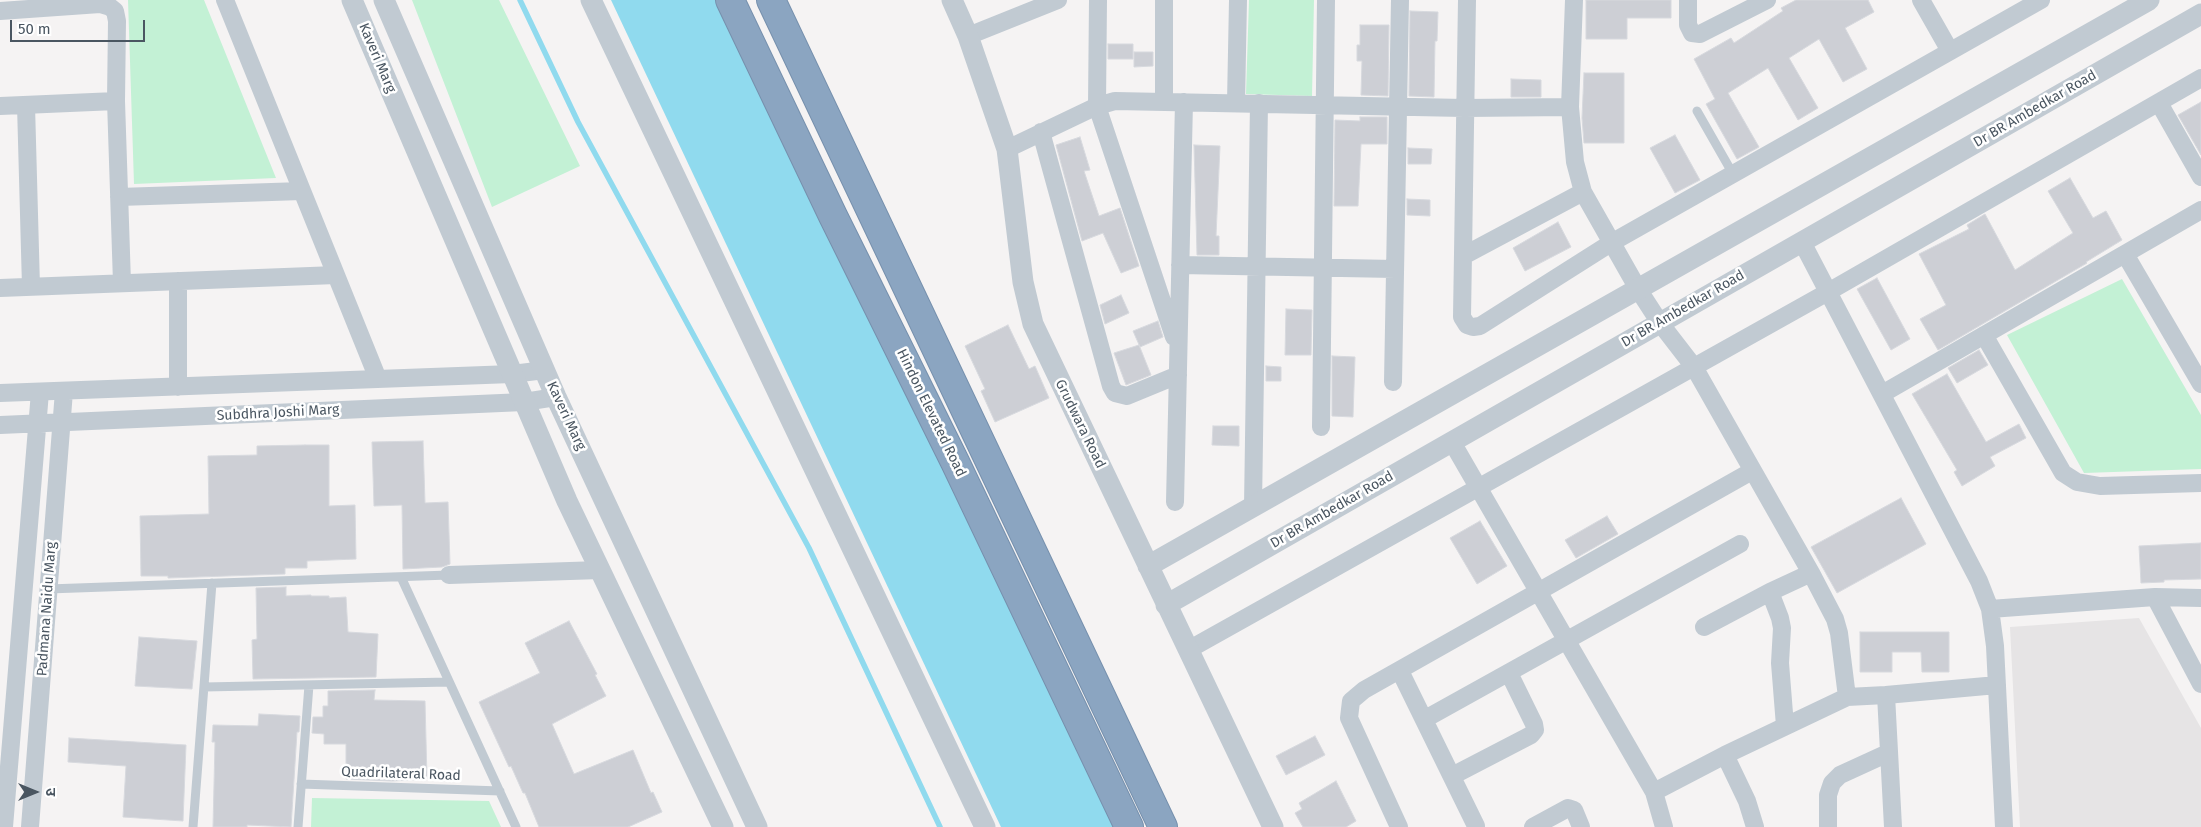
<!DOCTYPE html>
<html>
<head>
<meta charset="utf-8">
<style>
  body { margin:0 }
  #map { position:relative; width:2201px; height:827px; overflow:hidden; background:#f5f3f3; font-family:"Fira Sans","Noto Sans Devanagari",sans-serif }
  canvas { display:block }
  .north { position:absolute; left:10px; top:767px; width:50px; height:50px; -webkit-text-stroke:4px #fff; paint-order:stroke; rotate:90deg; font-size:14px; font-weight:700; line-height:20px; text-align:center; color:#4a5661 }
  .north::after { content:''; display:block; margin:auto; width:18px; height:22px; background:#4a5661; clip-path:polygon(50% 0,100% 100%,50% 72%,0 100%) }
  .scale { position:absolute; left:10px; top:20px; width:135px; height:22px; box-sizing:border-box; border:2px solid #4a5661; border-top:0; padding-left:6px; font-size:15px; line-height:18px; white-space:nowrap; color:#4a5661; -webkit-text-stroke:4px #fff; paint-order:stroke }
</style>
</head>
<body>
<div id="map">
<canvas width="2201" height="827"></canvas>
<div class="north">उ</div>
<div class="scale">50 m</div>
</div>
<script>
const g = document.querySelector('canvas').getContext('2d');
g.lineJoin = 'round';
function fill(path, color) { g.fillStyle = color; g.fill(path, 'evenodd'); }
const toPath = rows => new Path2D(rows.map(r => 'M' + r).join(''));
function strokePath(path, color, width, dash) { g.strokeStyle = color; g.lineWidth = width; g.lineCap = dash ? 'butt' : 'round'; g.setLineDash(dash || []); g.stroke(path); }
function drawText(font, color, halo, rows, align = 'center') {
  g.font = font + ' "Fira Sans",sans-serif'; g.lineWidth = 5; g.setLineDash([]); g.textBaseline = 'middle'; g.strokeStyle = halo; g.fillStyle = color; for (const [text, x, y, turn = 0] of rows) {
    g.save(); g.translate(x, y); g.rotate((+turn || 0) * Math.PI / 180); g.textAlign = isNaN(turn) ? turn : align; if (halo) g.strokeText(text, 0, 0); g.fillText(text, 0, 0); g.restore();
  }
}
fill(toPath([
  [2139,618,2201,728,2201,827,2020,827,2010,627]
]), '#e6e4e5');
fill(toPath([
  [128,0,204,0,276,178,134,184],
  [412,0,499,0,580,166,492,207],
  [1249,0,1314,0,1312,96,1246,94],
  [2122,279,2201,415,2201,469,2084,473,2007,335],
  [312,798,489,801,501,827,311,827]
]), '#c3f1d5');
fill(toPath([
  [611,0,739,0,1129,827,1001,827]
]), '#90daee');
strokePath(toPath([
  [520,0,578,122,809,548,940,827]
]), '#90daee', 5.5);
const building = toPath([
  [1586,0,1671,0,1671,18,1627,18,1627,39,1586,39,1586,0],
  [1796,0,1868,0,1874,12,1845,28,1867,69,1843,82,1819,39,1789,58,1818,108,1798,120,1768,68,1728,93,1759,147,1737,159,1706,104,1715,99,1694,59,1731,38,1734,43,1783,11,1781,8,1796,0],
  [1410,11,1438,12,1437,41,1435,41,1434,97,1409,96,1410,11],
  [1360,25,1389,25,1388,96,1361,95,1362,61,1357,61,1357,45,1360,45,1360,25],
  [1108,44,1133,44,1133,59,1108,59,1108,44],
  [1134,52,1153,52,1153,66,1134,67,1134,52],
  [1584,73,1624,73,1624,143,1584,143,1582,118,1584,73],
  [1511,79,1541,80,1541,97,1511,97,1511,79],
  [2201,102,2201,155,2178,115,2201,102],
  [1360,117,1387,117,1387,144,1361,144,1358,206,1334,206,1335,120,1360,121,1360,117],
  [1675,135,1700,180,1675,193,1650,148,1675,135],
  [1080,137,1090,170,1084,171,1099,216,1120,208,1139,266,1121,273,1103,233,1082,241,1056,145,1080,137],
  [1194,145,1220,146,1216,236,1219,236,1219,255,1197,255,1194,145],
  [1408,148,1432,149,1431,164,1408,164,1408,148],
  [2070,178,2093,218,2106,211,2122,240,2086,262,2087,263,1938,350,1920,319,1946,305,1919,254,1969,229,1967,225,1985,214,2015,270,2073,233,2048,191,2070,178],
  [1407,199,1430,200,1430,216,1407,215,1407,199],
  [1558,222,1571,247,1525,271,1513,248,1558,222],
  [1877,278,1910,339,1891,350,1857,289,1877,278],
  [1121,295,1129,313,1105,324,1100,305,1121,295],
  [1286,309,1312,310,1311,355,1285,355,1286,309],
  [1158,321,1163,337,1140,347,1133,331,1158,321],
  [1008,325,1029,369,1035,366,1049,398,995,422,981,391,985,389,965,346,1008,325],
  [1139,345,1151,375,1126,385,1114,353,1139,345],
  [1979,350,1988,365,1957,383,1948,368,1979,350],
  [1332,356,1355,357,1353,417,1332,416,1332,356],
  [1266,366,1281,367,1281,381,1266,381,1266,366],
  [1947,374,1986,442,2019,424,2026,438,1990,457,1995,466,1962,486,1954,472,1957,470,1912,394,1947,374],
  [1213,426,1239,426,1239,446,1212,445,1213,426],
  [423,441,425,503,448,502,450,564,442,567,403,569,402,505,374,506,372,442,423,441],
  [305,445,329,445,329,506,355,505,356,559,307,561,307,568,285,568,285,574,168,578,168,576,141,576,140,516,209,514,208,456,257,455,257,446,305,445],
  [1901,498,1926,544,1837,593,1811,547,1901,498],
  [1607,516,1618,534,1576,558,1565,540,1607,516],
  [1480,521,1507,566,1477,584,1450,538,1480,521],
  [2201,543,2201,579,2164,580,2164,582,2141,583,2139,546,2201,543],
  [286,587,286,596,311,595,311,596,329,596,329,598,346,597,348,632,378,634,376,677,253,679,252,640,257,639,256,588,286,587],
  [569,621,597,674,595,675,606,696,552,724,574,774,633,750,651,793,653,792,662,812,628,827,539,827,525,793,523,793,511,766,509,767,479,702,540,673,525,643,569,621],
  [1860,632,1949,632,1949,672,1922,672,1921,652,1892,652,1892,672,1860,672,1860,632],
  [139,637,197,641,192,689,135,686,139,637],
  [375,690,374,700,425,701,427,779,392,781,346,779,346,744,324,744,324,734,312,733,313,717,323,717,323,706,328,706,328,691,375,690],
  [259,714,300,716,299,732,297,732,291,827,247,825,247,827,213,827,215,742,212,742,213,725,258,726,259,714],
  [1315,736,1325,755,1286,775,1276,756,1315,736],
  [69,738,186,745,183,821,123,817,126,766,68,762,69,738],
  [1336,781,1356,821,1346,827,1303,827,1295,813,1302,809,1299,803,1336,781]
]);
fill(building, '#cdcfd5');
strokePath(building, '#d7d9de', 1);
const motorway = toPath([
  [730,0,833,216,955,462,1129,827],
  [771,0,1163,827]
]);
strokePath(motorway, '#7690ad', 30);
strokePath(toPath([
  [1697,111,1733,174],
  [401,577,516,827],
  [48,589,449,575],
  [204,687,449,682],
  [301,784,500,791],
  [193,827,212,583],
  [298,827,309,685]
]), '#c1cad2', 9);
strokePath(toPath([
  [225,0,378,379],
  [1098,0,1097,106,1174,337],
  [1467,0,1462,317,1467,325,1473,327,1480,326,1611,243,2041,0],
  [1574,0,1570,107,1575,162,1583,192,1638,289,1660,323,1694,367,1811,573,1835,619,1839,633,1847,697],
  [1688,0,1688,25,1692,33,1700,34,1767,0],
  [1921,0,1950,51],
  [0,11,100,4,110,7,115,11,117,21,116,101,122,283],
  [968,36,1058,0],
  [1164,101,1164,0],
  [1236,103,1238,0],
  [2159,103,2201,177],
  [26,105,31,287],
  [0,106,116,101],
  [1041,132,1111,386,1115,393,1127,396,1178,375],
  [1007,149,1097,106,1115,101,1464,108,1570,107],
  [119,197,302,191],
  [1802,242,1979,581,1990,609,1995,646,2004,827],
  [2125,254,2201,384],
  [1463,256,1583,192],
  [1180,265,1395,269],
  [178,281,178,387],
  [0,288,336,275],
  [1984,335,2063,473,2077,482,2100,486,2201,483],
  [1393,382,1400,0],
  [0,393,512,374,545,370],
  [1882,394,2201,210],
  [0,425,524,402,556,397],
  [1321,427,1326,0],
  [1452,442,1654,792,1664,827],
  [1175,502,1184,102],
  [1253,507,1259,103],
  [449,575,600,570],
  [1770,592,1780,618,1782,628,1780,663,1785,726],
  [2155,597,2201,684],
  [1990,609,2155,597,2201,598],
  [1704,627,1770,592,1811,573],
  [1188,650,1828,292,2201,78],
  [1400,671,1476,826],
  [1886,695,1997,685],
  [1425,719,1740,544],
  [1725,755,1747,801,1755,827],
  [1452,776,1531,735,1535,730,1534,724,1509,673],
  [1654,792,1725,755,1847,697,1886,695,1893,827],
  [4,827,40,392],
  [30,827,64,391],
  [1399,827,1349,718,1351,701,1364,690,1752,471],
  [1533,827,1568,808,1574,810,1581,827],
  [1828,827,1828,795,1832,783,1840,775,1888,753]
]), '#c1cad2', 18);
strokePath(toPath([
  [352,0,567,501,723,827],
  [384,0,556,397,757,827],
  [591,0,985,827],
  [952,0,968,36,1007,149,1023,282,1033,324,1273,827],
  [1148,566,2149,0],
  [1166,605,2201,14]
]), '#c1cad2', 21);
strokePath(motorway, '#8ba5c1', 28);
drawText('14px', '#4a5661', '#fff', [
  ["Kaveri Marg",377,58,67],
  ["Dr BR Ambedkar Road",2035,109,-30],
  ["Dr BR Ambedkar Road",1683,309,-30],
  ["Subdhra Joshi Marg",278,413,-3],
  ["Hindon Elevated Road",931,413,64],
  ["Kaveri Marg",566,416,65],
  ["Grudwara Road",1080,424,64],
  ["Dr BR Ambedkar Road",1332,510,-30],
  ["Padmana Naidu Marg",47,609,-86],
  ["Quadrilateral Road",401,774,2]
]);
</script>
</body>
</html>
